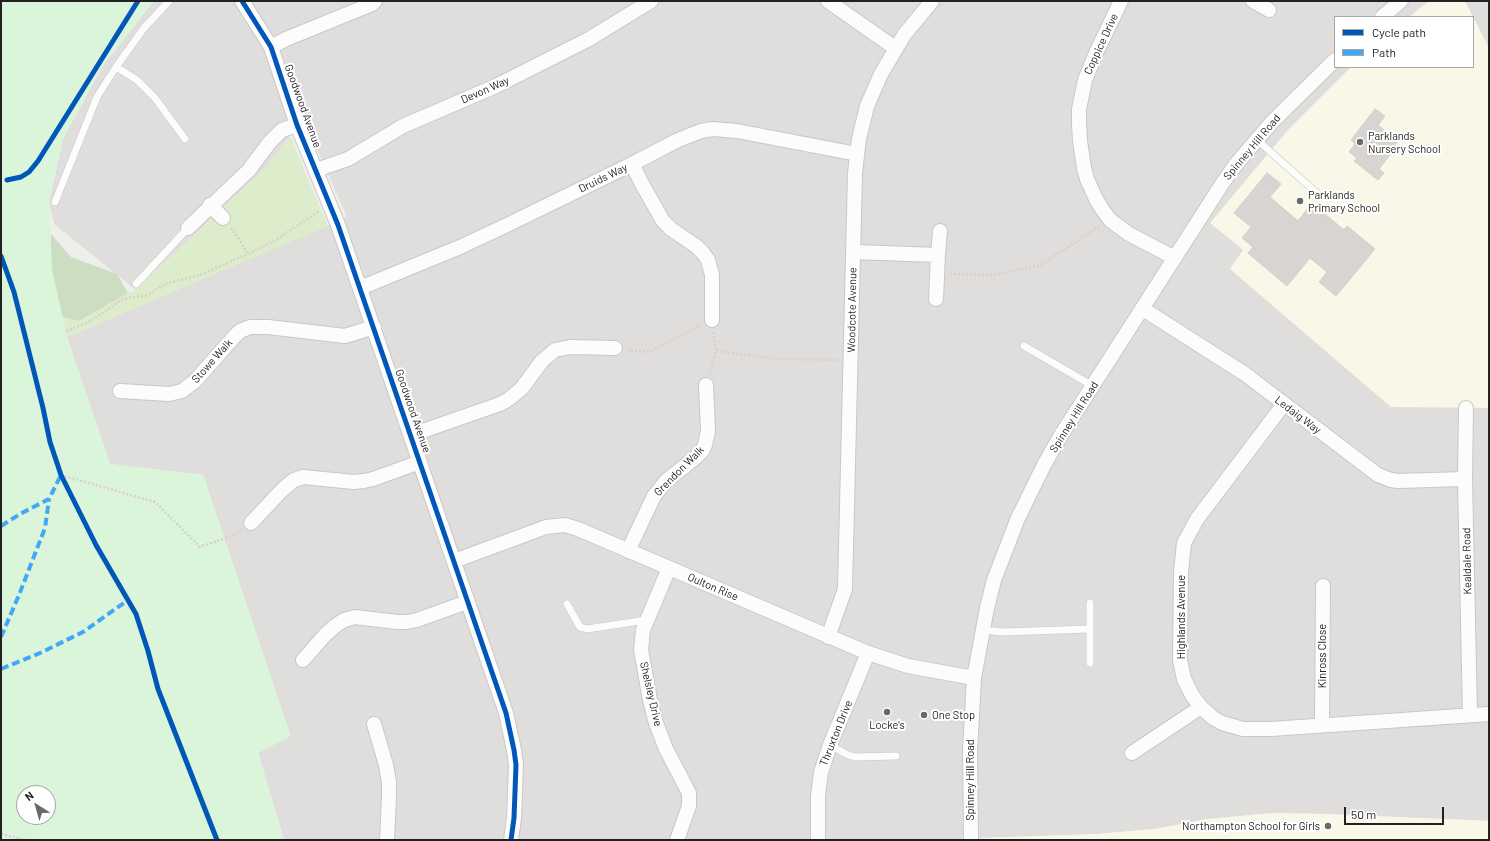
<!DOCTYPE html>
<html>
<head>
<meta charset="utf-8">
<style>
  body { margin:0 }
  #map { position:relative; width:1490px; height:841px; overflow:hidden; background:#f0eeeb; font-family:Barlow,sans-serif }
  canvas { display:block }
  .frame { position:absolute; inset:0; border:2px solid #222; pointer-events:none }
  .legend { position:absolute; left:1334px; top:16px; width:140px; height:52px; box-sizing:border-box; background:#fff; border:1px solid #a7a7a7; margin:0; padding:5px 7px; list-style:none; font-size:12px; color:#222 }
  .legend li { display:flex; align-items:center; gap:8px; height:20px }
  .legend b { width:20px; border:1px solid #a7a7a7 }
  .north { position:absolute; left:16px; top:785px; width:40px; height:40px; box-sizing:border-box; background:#fff; border:1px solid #a7a7a7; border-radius:50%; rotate:323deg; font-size:11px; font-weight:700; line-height:16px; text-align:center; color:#222 }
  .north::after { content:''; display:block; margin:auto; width:14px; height:18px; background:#6a6968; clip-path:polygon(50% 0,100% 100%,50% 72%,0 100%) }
  .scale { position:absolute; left:1344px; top:807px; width:100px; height:18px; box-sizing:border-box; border:2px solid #222; border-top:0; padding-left:5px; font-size:12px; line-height:14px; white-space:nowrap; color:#222; -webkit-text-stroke:3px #fff; paint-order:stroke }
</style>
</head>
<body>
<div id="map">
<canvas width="1490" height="841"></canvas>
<div class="frame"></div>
<ul class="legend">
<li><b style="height:5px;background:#0057b8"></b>Cycle path</li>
<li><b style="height:5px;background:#3fa9f5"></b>Path</li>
</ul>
<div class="north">N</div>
<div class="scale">50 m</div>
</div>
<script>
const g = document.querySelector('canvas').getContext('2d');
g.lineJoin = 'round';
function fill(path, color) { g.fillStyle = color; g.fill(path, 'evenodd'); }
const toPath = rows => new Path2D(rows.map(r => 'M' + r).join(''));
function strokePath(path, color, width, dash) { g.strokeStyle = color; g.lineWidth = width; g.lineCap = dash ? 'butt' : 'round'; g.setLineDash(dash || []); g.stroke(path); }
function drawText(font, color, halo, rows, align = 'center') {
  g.font = font + ' Barlow,sans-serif'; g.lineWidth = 4; g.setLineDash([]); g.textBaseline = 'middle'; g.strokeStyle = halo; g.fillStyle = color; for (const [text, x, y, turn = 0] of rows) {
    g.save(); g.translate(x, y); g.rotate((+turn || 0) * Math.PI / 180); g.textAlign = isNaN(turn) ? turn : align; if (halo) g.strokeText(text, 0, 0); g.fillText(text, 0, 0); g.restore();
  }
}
fill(toPath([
  [154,1,1489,1,1489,821,1327,814,1273,813,1208,819,1155,829,1097,834,981,838,971,840,284,839,258,752,290,736,203,475,110,464,67,337,347,217,307,127,290,136,267,166,136,290,54,224,49,202,63,139,102,67],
  [1335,17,1473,17,1473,67,1335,67]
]), '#dfdedc');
fill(toPath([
  [1429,1,1465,1,1489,48,1489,408,1391,407,1230,269,1243,250,1210,223,1287,131,1351,67,1473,67,1473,17,1409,17],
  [1273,813,1327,814,1489,821,1489,840,981,840,981,838,1097,834,1155,829,1208,819]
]), '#f8f7e8');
fill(toPath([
  [290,136,328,226,67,337,63,317,79,321,128,293,136,290,267,166]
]), '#ddeccb');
fill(toPath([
  [51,234,71,257,117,274,128,293,79,321,58,316,50,290]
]), '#cbdec1');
fill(toPath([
  [1,1,154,1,102,67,63,139,49,202,52,269,67,337,110,464,203,475,291,736,258,753,284,839,310,840,1,840],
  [24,793,48,793,48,817,24,817]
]), '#daf5da');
const building = toPath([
  [1375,109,1385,116,1378,125,1398,141,1391,150,1393,151,1379,169,1384,173,1378,180,1354,161,1357,158,1349,152,1355,144,1351,140,1375,109],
  [1267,173,1281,184,1270,197,1298,221,1312,203,1344,230,1347,226,1375,249,1336,296,1319,282,1327,272,1310,258,1287,286,1248,253,1253,247,1242,238,1251,227,1234,213,1267,173]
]);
fill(building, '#d7d4d2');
strokePath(building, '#d3d0cc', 1);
const service = toPath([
  [116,67,137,80,155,98,185,139],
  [1256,139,1318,194],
  [55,202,97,97,116,67,144,28,169,1],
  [136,284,188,228],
  [1024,346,1093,386],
  [567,604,580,627,587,629,646,620],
  [982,630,1003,632,1090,629],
  [1090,663,1090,603],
  [830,745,848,755,855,757,896,756]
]);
const minor = toPath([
  [242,1,271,47,297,125,338,225,506,713,514,750,516,765,514,818,511,840],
  [828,1,895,48],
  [1121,1,1096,53,1085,80,1079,109,1079,123,1080,141,1084,168,1087,179,1096,199,1102,209,1110,220,1129,234,1175,258],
  [1253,1,1269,10],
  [1382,17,1401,1],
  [271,47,286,39,372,4,375,1],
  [632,164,642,184,663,221,671,229,696,246,703,253,708,260,712,275,712,320],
  [316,170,348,159,403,126,496,86,589,39,651,1],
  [210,205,223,218],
  [188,228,249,170,269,143,282,130,297,125],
  [853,252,938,255,940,231],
  [360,288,460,247,507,225,632,164,678,140,701,131,713,129,737,131,857,154],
  [936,299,938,255],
  [1143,309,1245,374,1378,475,1391,480,1398,481,1465,479],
  [120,391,169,394,182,391,195,381,233,338,240,331,250,327,268,327,345,336,374,327],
  [1284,404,1197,519,1184,543,1181,572,1180,660,1184,679,1192,695,1201,707,1213,718,1222,723,1243,729,1271,729,1489,714],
  [1466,408,1465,479,1470,715],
  [411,435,500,404,509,399,522,388,542,361,555,350,570,347,615,348],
  [251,523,282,490,294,480,303,477,354,482,364,481,373,479,420,462],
  [628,551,654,496,666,481,695,458,702,451,705,445,708,431,706,385],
  [454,561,546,527,565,525,578,529,868,653,908,666,974,678],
  [669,568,643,630,641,650,650,700,656,723,666,749,689,793,689,806,677,840],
  [828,637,845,589,855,173,859,139,867,106,881,74,904,35,932,1],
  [303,660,325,635,335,626,344,620,355,617,397,622,407,622,417,620,467,602],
  [374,724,386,765,389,782,389,797,387,840],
  [1322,725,1323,586],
  [1132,753,1201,707],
  [818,840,818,796,821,772,830,745,868,653],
  [971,840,970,751,974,678,987,608,994,580,1018,518,1044,465,1061,435,1222,184,1236,164,1272,122,1335,60]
]);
strokePath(service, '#c9c8c7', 8);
strokePath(minor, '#c9c8c7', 16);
strokePath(toPath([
  [231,228,237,236,248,254],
  [950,274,993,275,1041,265,1100,226],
  [66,331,89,322,123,299,148,295,165,284,202,274,248,254,276,240,319,211],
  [627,350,649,352,701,325],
  [716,351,778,359,838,360],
  [710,373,716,351,713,331],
  [61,475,155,502,200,547,234,535,241,530],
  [1,834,25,840]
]), '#dccecd', 2.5, [2, 2]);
strokePath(service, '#fdfcfc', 7);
strokePath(minor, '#fdfcfc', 14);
strokePath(toPath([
  [1,526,20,514,49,499,61,475],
  [1,637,19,595,45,528,49,499],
  [1,669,40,653,83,632,128,600]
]), '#3fa9f5', 4, [8, 4]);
strokePath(toPath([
  [242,1,271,47,297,125,338,225,506,713,514,750,516,765,514,818,511,840],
  [7,180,21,177,29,172,38,161,138,1],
  [1,256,14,292,43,408,50,442,61,475,96,545,136,614,148,651,158,689,217,840]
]), '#0057b8', 5);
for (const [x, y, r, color] of [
  [1360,142,4,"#6a6968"],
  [1300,201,4,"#6a6968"],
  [887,712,4,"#6a6968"],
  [924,715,4,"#6a6968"],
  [1328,826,4,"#6a6968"]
]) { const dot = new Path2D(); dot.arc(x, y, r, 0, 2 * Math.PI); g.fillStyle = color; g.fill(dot); strokePath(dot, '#fff', 1.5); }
drawText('11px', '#222', '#fff', [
  ["Coppice Drive",1101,44,-65],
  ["Devon Way",485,90,-24],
  ["Goodwood Avenue",303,106,70],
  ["Spinney Hill Road",1252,147,-50],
  ["Druids Way",603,178,-26],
  ["Woodcote Avenue",852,310,-89],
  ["Stowe Walk",212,361,-48],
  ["Goodwood Avenue",413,411,71],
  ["Ledaig Way",1298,415,37],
  ["Spinney Hill Road",1074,417,-58],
  ["Grendon Walk",679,471,-45],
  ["Kealdale Road",1467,561,-91],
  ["Oulton Rise",713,587,23],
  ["Highlands Avenue",1181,617,-90],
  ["Kinross Close",1322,656,-90],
  ["Shelsley Drive",651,694,77],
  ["Thruxton Drive",836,733,-68],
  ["Spinney Hill Road",970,780,-90]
]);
drawText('11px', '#222', '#fff', [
  ["Parklands",1368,136],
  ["Nursery School",1368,149],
  ["Parklands",1308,195],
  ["Primary School",1308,208],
  ["One Stop",932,715],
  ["Locke's",887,725,"center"],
  ["Northampton School for Girls",1320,826,"right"]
], 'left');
</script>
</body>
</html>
